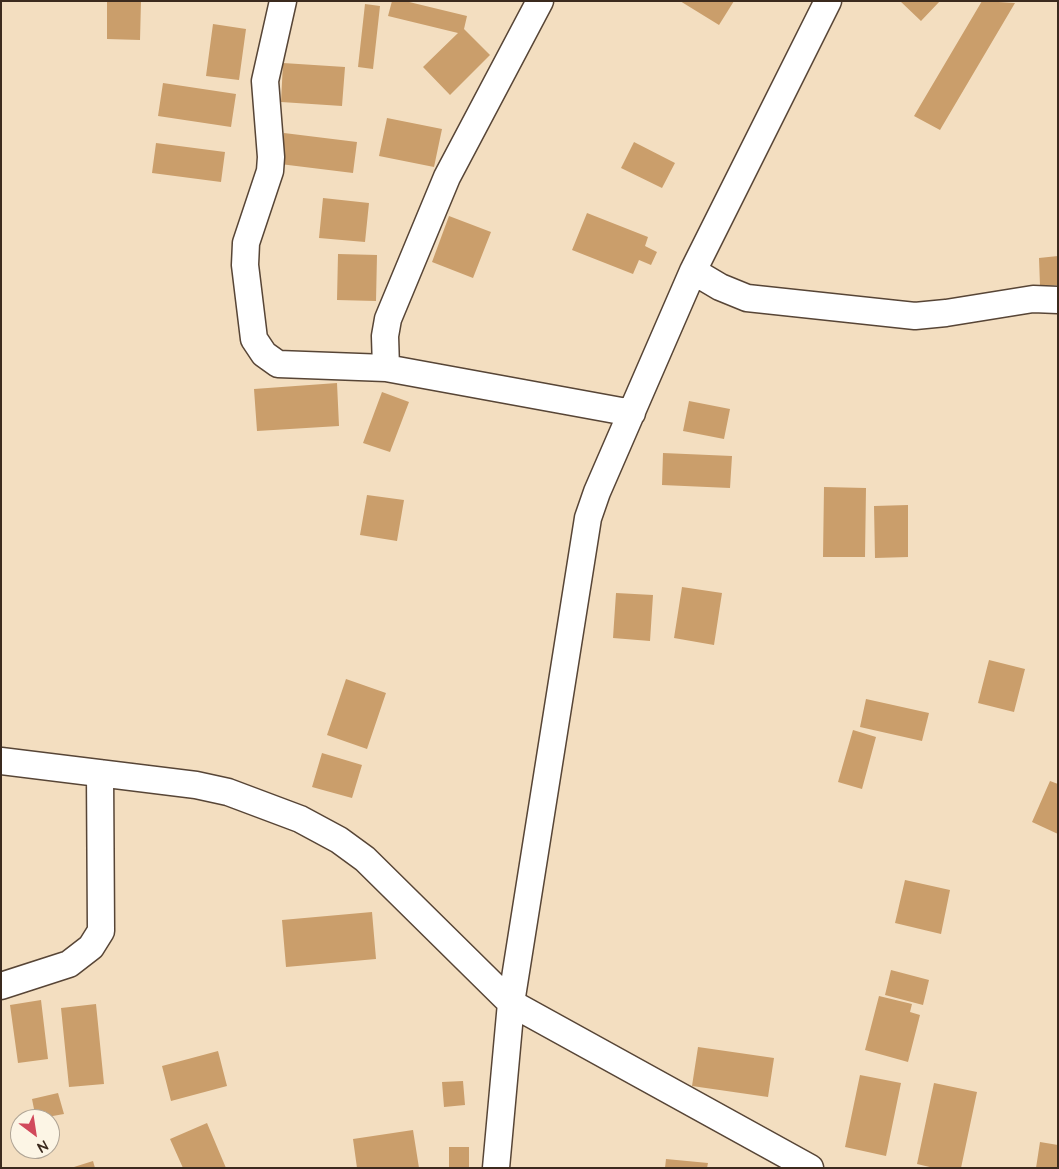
<!DOCTYPE html>
<html>
<head>
<meta charset="utf-8">
<style>
  body { margin:0 }
  #map { position:relative; width:1059px; height:1169px; overflow:hidden; background:#f3dec0; font-family:"Architects Daughter",sans-serif }
  canvas { display:block }
  .frame { position:absolute; inset:0; border:2px solid #3b2a1e; pointer-events:none }
  .north { position:absolute; left:10px; top:1109px; width:50px; height:50px; box-sizing:border-box; background:#fcf5e5; border:1px solid #afa495; border-radius:50%; rotate:149deg; font-size:14px; font-weight:700; line-height:20px; text-align:center; color:#3b2a1e }
  .north::after { content:''; display:block; margin:auto; width:18px; height:22px; background:#d1495b; clip-path:polygon(50% 0,100% 100%,50% 72%,0 100%) }
</style>
</head>
<body>
<div id="map">
<canvas width="1059" height="1169"></canvas>
<div class="frame"></div>
<div class="north">N</div>
</div>
<script>
const g = document.querySelector('canvas').getContext('2d');
g.lineJoin = 'round';
function fill(path, color) { g.fillStyle = color; g.fill(path, 'evenodd'); }
const toPath = rows => new Path2D(rows.map(r => 'M' + r).join(''));
function strokePath(path, color, width, dash) { g.strokeStyle = color; g.lineWidth = width; g.lineCap = dash ? 'butt' : 'round'; g.setLineDash(dash || []); g.stroke(path); }
fill(toPath([
  [107,1,141,1,140,40,107,39],
  [392,1,405,1,467,16,464,29,490,55,450,95,423,67,458,33,388,16],
  [680,1,734,1,719,25],
  [900,1,940,1,921,21],
  [982,1,1015,3,940,130,914,116],
  [365,4,380,6,373,69,358,67],
  [213,24,246,29,239,80,206,76],
  [283,63,345,67,342,106,281,102],
  [163,83,236,94,231,127,158,116],
  [387,118,442,129,434,167,379,156],
  [284,133,357,142,353,173,280,164],
  [634,142,675,163,662,188,621,168],
  [156,143,225,152,221,182,152,173],
  [323,198,369,203,365,242,319,238],
  [587,213,648,237,645,246,657,252,651,265,639,260,633,274,572,250],
  [449,216,491,232,473,278,432,262],
  [338,254,377,255,376,301,337,300],
  [1058,256,1058,285,1040,286,1039,258],
  [337,383,339,426,257,431,254,389],
  [382,392,409,402,390,452,363,443],
  [689,401,730,409,724,439,683,431],
  [663,453,732,456,730,488,662,485],
  [824,487,866,488,865,557,823,557],
  [367,495,404,500,397,541,360,535],
  [908,505,908,557,875,558,874,506],
  [682,587,722,593,714,645,674,638],
  [616,593,653,595,650,641,613,638],
  [989,660,1025,669,1014,712,978,703],
  [346,679,386,693,367,749,327,735],
  [866,699,929,713,922,741,860,727],
  [853,730,876,737,862,789,838,782],
  [322,753,362,765,352,798,312,787],
  [1050,781,1058,784,1058,834,1032,822],
  [905,880,950,890,941,934,895,923],
  [372,912,376,959,286,967,282,920],
  [891,970,929,980,923,1005,885,995],
  [879,996,912,1004,910,1012,920,1015,908,1062,865,1050],
  [41,1000,48,1059,18,1063,10,1005],
  [96,1004,104,1084,69,1087,61,1008],
  [698,1047,774,1058,768,1097,692,1086],
  [218,1051,227,1086,171,1101,162,1066],
  [860,1075,901,1083,886,1156,845,1147],
  [463,1081,465,1105,444,1107,442,1082],
  [934,1083,977,1092,961,1168,934,1168,917,1164],
  [58,1093,64,1114,36,1119,32,1099],
  [207,1123,226,1168,183,1168,170,1139],
  [413,1130,419,1168,357,1168,353,1139],
  [1040,1142,1058,1145,1058,1168,1036,1168],
  [449,1147,469,1147,469,1168,449,1168],
  [666,1159,708,1163,707,1168,665,1168],
  [93,1161,95,1168,74,1168,74,1167]
]), '#ca9e6b');
const minor = toPath([
  [283,1,265,81,271,157,270,171,246,243,245,265,254,339,264,354,278,364,386,368,632,413],
  [693,271,720,287,747,298,915,316,946,313,1033,299,1058,300],
  [386,368,385,336,388,319,447,177,540,1],
  [1,761,196,785,228,792,300,819,339,840,365,859,511,1003,810,1168],
  [1,986,69,964,91,947,101,931,100,773],
  [496,1168,511,1003,588,518,597,492,693,271,828,1]
]);
strokePath(minor, '#574536', 29);
strokePath(minor, '#fff', 26);
</script>
</body>
</html>
